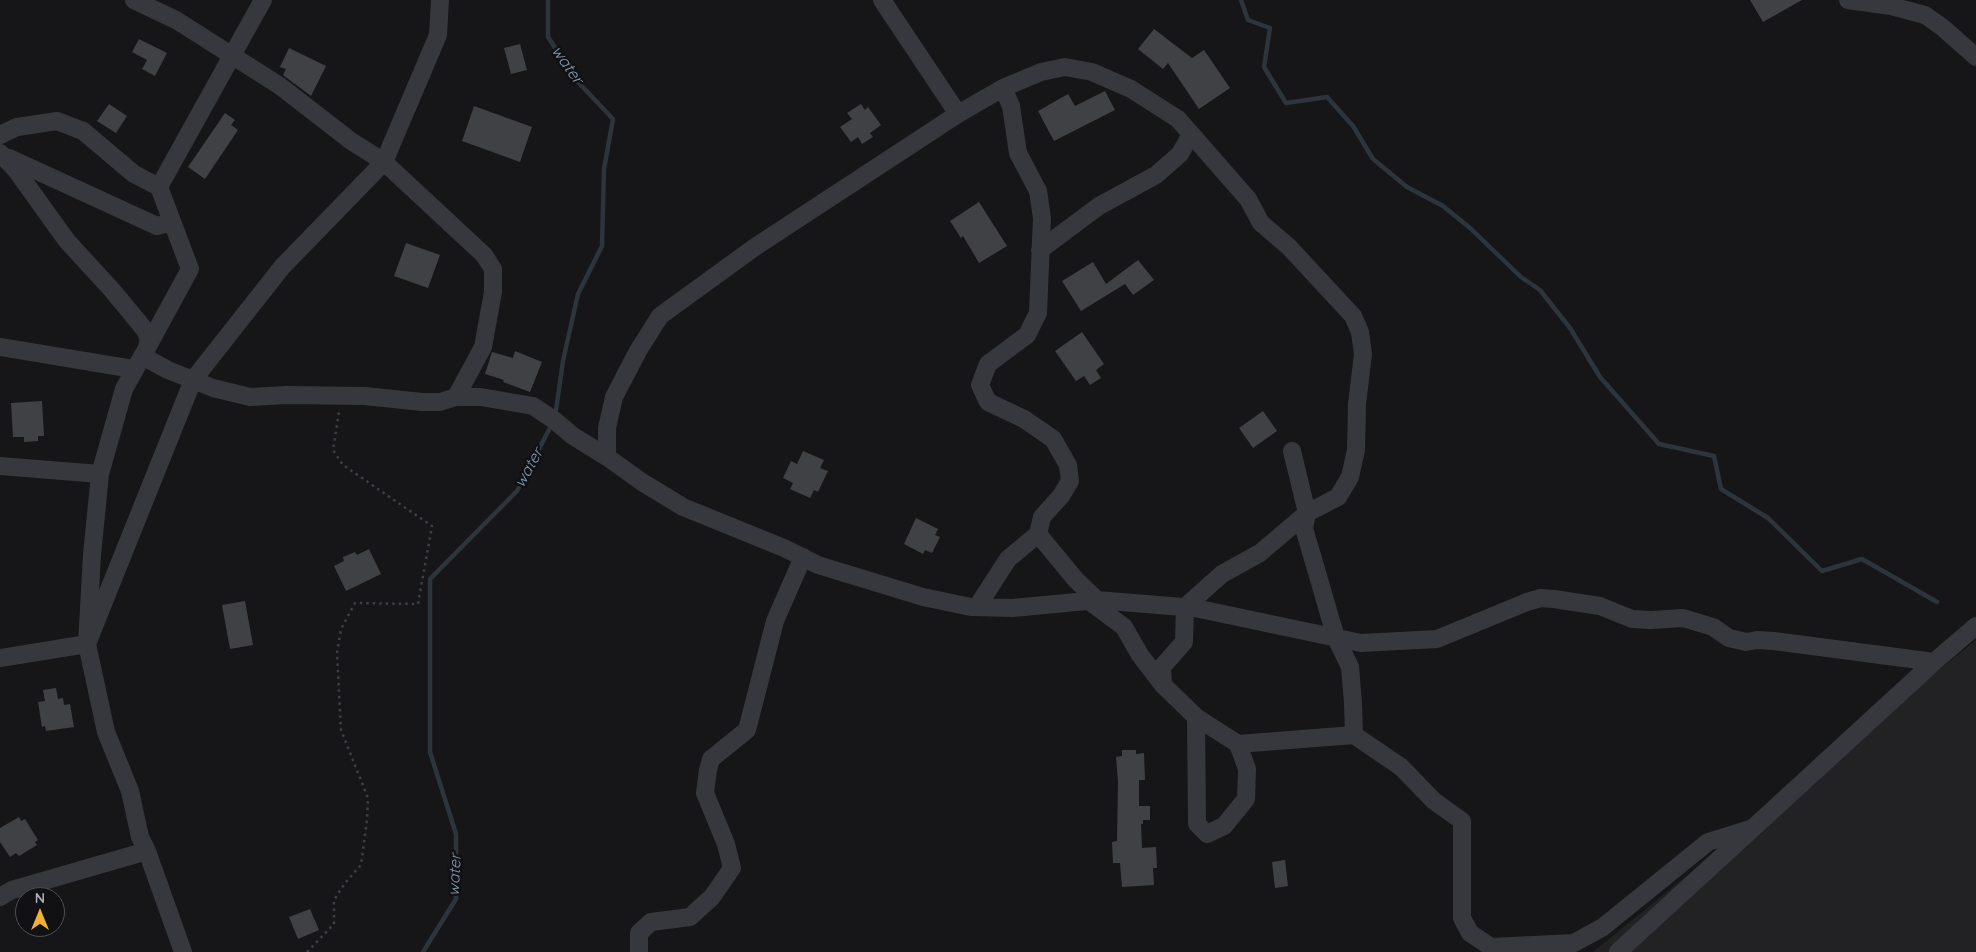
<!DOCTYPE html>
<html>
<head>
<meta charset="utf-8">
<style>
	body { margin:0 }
	#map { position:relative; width:1976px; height:952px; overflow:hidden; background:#161618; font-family:Quicksand,sans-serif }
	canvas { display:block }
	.north { position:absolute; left:15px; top:887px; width:50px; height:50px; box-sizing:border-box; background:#111113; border:1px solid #4d4f55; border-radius:50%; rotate:0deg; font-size:14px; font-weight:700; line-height:20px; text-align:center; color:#a8adb8 }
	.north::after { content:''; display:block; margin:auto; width:18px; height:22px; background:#f2b134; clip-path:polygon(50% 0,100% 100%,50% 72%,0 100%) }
</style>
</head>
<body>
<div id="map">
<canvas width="1976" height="952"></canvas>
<div class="north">N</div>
</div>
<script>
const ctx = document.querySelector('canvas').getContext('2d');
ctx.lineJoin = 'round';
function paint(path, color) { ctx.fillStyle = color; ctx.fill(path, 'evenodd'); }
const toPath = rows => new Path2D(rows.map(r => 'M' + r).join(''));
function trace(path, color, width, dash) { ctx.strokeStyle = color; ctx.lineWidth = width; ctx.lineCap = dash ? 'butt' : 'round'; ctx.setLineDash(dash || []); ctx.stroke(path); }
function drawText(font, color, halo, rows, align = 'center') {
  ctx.font = font + ' Quicksand,sans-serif'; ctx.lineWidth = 5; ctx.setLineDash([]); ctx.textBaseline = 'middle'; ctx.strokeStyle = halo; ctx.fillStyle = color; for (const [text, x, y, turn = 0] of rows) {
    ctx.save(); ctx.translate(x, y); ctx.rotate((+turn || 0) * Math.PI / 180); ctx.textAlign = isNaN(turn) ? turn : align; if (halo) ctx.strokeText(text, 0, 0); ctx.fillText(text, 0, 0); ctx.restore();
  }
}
const built = toPath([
	[1976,640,1976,952,1593,952]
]);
const stream = toPath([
	[548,0,548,37,578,82,613,119,604,169,602,246,578,294,563,361,555,417],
	[1241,0,1248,20,1270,28,1264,67,1286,103,1327,97,1353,126,1373,159,1407,187,1443,206,1470,228,1521,277,1540,290,1570,328,1600,377,1659,444,1714,456,1721,489,1768,518,1822,571,1862,559,1937,602],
	[423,952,456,899,456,834,430,752,430,579,517,491,552,424]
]);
const building = toPath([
	[1750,0,1802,0,1763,22],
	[1154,29,1192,58,1204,50,1230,88,1199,109,1168,63,1163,69,1138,49],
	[139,39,167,53,155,76,142,69,147,60,132,52],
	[520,44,527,70,511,74,504,48],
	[289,48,326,66,311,96,283,75,286,69,280,67],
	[1105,91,1115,110,1054,141,1038,111,1068,94,1075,106],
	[109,104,127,116,116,133,97,121],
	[861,104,865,110,868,107,881,125,870,133,873,137,862,144,858,137,851,142,840,127,852,119,847,113],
	[474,106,532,127,520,162,462,141],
	[225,113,235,120,231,125,238,130,205,179,188,167],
	[979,202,1007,246,979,263,963,236,961,238,950,221],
	[406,243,440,255,428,288,394,276],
	[1138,260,1154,280,1133,295,1125,284,1081,311,1062,281,1093,262,1106,284],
	[1082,332,1104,364,1096,370,1101,378,1090,385,1084,376,1076,381,1055,351],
	[515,351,542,362,530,392,503,382,504,380,485,374,492,352,513,358],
	[42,401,44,436,38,436,38,441,24,442,24,437,13,437,11,403],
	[1263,411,1277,431,1253,448,1239,428],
	[803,451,824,460,820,468,828,471,818,492,814,490,810,498,790,489,793,483,783,478,791,461,797,464],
	[916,518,938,529,935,535,940,537,932,553,925,550,923,554,904,544],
	[369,549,381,574,346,591,334,566,344,561,343,557,355,552,357,555],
	[245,601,253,645,230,649,222,605],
	[56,688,58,699,63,698,64,705,70,704,74,727,46,731,45,726,42,727,38,702,45,701,43,690],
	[1122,750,1136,750,1136,754,1144,753,1145,780,1139,780,1139,806,1150,806,1150,820,1143,820,1143,824,1141,824,1142,848,1156,847,1157,868,1153,868,1154,885,1122,887,1120,863,1113,863,1112,842,1117,841,1118,781,1116,757,1122,756],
	[19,817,21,821,25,819,38,840,35,842,37,845,19,856,16,853,10,857,0,842,0,828],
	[1285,860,1288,886,1275,888,1272,862],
	[310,909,319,930,298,939,289,917]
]);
const path = toPath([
	[307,952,334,924,334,900,345,883,361,865,367,820,368,798,341,730,337,653,341,629,355,603,418,604,432,526,343,465,333,450,339,412]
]);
const minor = toPath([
	[134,0,176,20,280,86,351,141,384,162,438,35,440,0],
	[1848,0,1891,6,1925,15,1942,27,1976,57],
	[1003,88,1011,106,1018,153,1038,191,1042,218,1038,313,1027,335,988,364,980,385,988,402,1024,419,1053,439,1068,465,1070,481,1061,496,1042,517,1038,534,1076,580,1097,600,1195,608,1361,643,1437,639,1527,602,1541,598,1554,599,1600,606,1632,619,1651,620,1683,618,1713,627,1729,638,1746,642,1757,640,1774,641,1934,662],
	[958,114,1003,88,1041,72,1065,67,1092,72,1131,89,1178,119,1248,199,1261,223,1289,247,1353,316,1360,332,1363,354,1357,404,1356,450,1350,477,1338,497,1307,513,1260,553,1222,574,1185,607,1184,642,1162,667,1163,685,1196,717,1238,744,1354,735],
	[0,135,17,127,57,121,83,131,134,174,159,187,190,269,147,348],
	[0,153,16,170,67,241,112,290,145,330,149,339,147,348,124,389,100,474,92,555,87,644,106,732,130,791,140,837,147,851,183,952],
	[9,158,157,226,172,222],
	[159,187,263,0],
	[1040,250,1099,206,1156,175,1180,154,1191,134],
	[0,347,133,369],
	[142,356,168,370,213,388,250,397,287,395,365,396,422,402,440,402,456,397,481,397,533,406,554,420,573,436,607,457,642,482,683,507,784,548,818,565,923,597,971,607,1013,608,1097,600],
	[1292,451,1307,513,1304,528,1336,638,1350,667,1353,703,1354,735,1401,767,1434,801,1462,821,1462,918,1470,933,1491,947,1574,943,1603,927,1708,842,1753,828],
	[607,457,607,428,614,397,638,351,660,316,755,247,958,114,882,0],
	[0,466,100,474],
	[1089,601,1124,627,1140,655,1163,685],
	[977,607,1008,559,1038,534],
	[0,658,87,644,193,380,282,267,384,162,484,255,493,269,493,292,483,347,456,397],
	[1196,717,1197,824,1207,834,1224,826,1246,799,1247,769,1238,744],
	[0,897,12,890,147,851],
	[639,952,639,933,651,922,690,917,712,897,732,868,726,844,705,793,708,770,711,759,747,730,775,621,803,557],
	[1618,952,1934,662,1976,626]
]);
const waterNames = [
	["water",567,65,55],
	["water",529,468,-61],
	["water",455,875,-87]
];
paint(built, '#222225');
trace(stream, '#2c353c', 4.5);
paint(building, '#404145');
trace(path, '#3d3f44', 2.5, [2.5, 4]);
trace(minor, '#37383d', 18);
drawText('italic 16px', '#7f9bb3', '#111113', waterNames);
</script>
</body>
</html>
